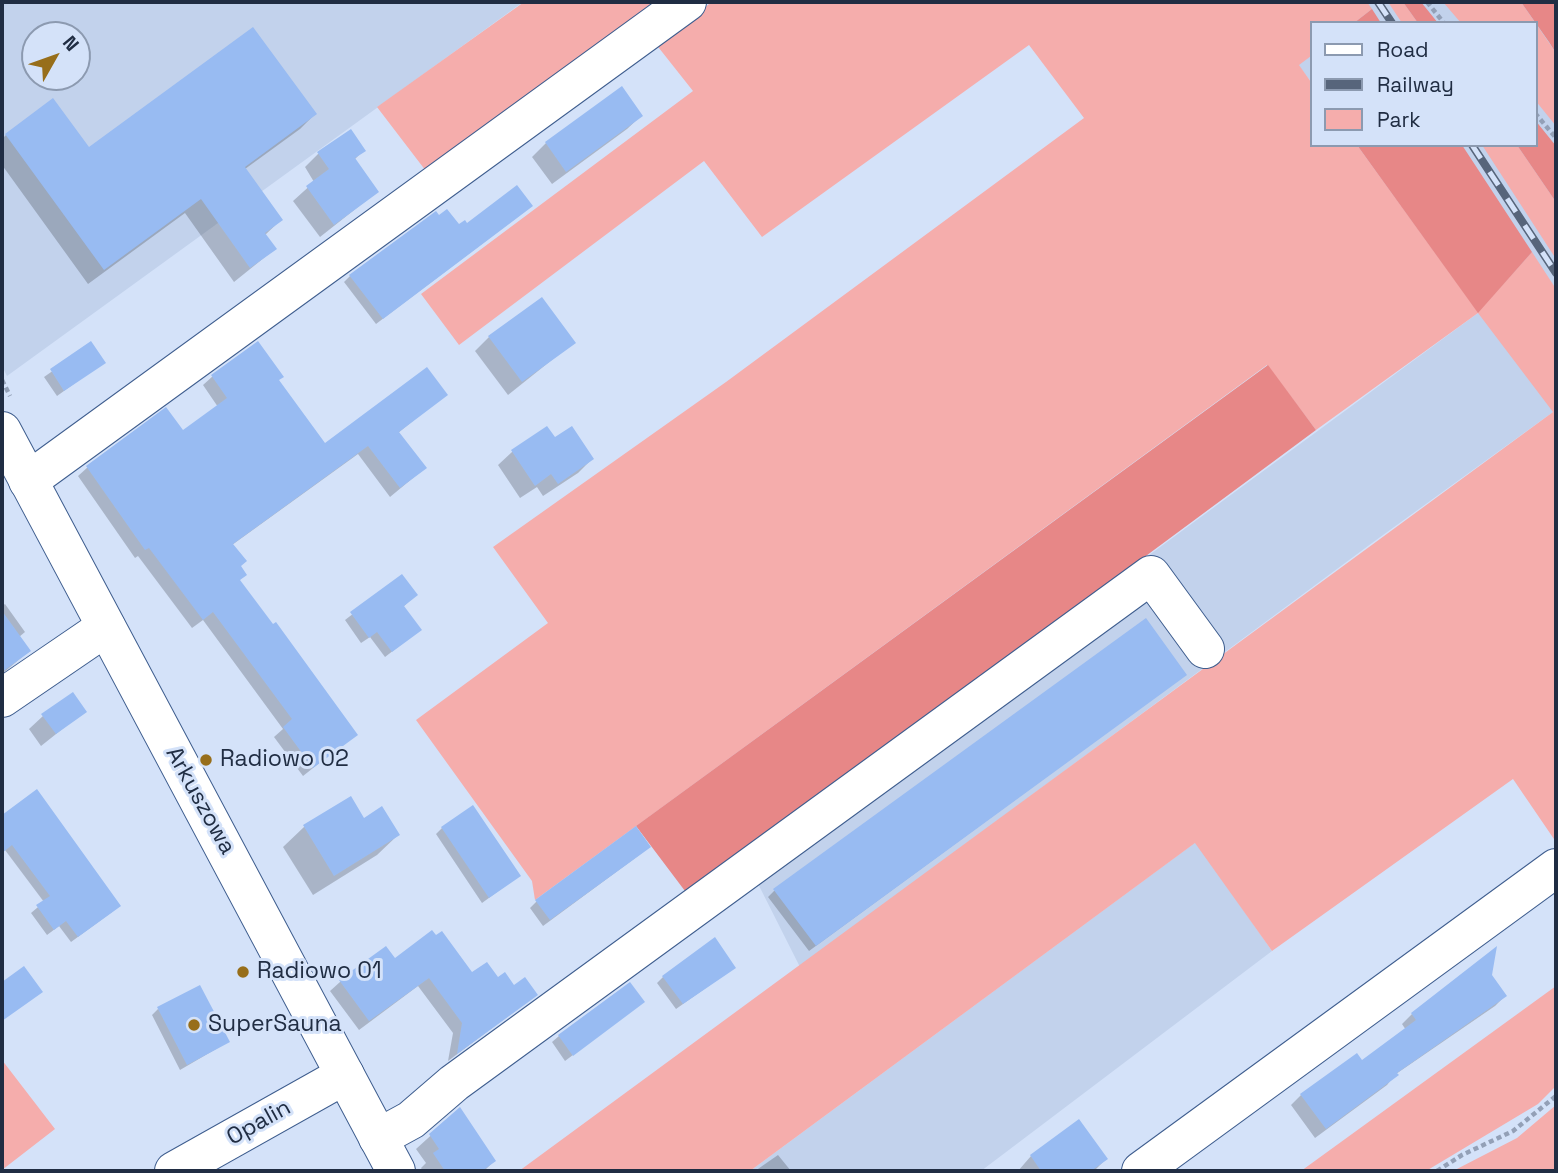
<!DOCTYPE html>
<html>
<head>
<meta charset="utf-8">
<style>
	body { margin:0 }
	#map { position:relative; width:1558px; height:1173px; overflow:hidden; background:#d4e2f9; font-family:"Space Grotesk",sans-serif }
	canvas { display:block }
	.frame { position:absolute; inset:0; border:4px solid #202d43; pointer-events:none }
	.legend { position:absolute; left:1310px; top:21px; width:228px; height:126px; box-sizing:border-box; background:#d4e2f9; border:2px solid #8c9ab0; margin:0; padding:9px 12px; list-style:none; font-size:21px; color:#202d43 }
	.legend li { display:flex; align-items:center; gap:14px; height:35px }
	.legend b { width:35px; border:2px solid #8c9ab0 }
	.north { position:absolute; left:21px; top:21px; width:70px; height:70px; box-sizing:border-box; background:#d4e2f9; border:2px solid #8c9ab0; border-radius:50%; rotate:50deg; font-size:19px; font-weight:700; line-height:28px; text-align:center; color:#202d43 }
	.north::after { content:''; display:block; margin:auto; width:24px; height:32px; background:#976e1a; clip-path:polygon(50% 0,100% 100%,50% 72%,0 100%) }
</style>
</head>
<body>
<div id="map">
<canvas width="1558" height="1173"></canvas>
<div class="frame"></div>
<ul class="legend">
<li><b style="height:9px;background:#fff"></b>Road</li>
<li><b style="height:9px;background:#57657b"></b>Railway</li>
<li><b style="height:19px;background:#f5adac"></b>Park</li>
</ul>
<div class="north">N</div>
</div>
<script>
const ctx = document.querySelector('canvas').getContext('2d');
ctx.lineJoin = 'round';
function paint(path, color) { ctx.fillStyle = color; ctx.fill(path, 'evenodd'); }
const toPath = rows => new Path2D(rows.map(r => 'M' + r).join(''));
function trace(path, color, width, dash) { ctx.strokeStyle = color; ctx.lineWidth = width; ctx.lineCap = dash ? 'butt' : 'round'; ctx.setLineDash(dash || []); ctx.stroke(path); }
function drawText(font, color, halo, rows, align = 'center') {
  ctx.font = font + ' "Space Grotesk",sans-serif'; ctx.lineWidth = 6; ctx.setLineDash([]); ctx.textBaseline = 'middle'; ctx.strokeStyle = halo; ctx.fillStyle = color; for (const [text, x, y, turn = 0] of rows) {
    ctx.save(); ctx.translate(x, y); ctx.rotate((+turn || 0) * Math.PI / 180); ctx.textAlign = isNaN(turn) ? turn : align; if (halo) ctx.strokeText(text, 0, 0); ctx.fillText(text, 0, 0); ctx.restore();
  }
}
const built = toPath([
	[2,2,523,2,7,376,2,366],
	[35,35,77,35,77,77,35,77],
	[1251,2,1556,2,1556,416,1553,412,1372,543,800,967,743,854,1478,313,1357,145,1535,145,1535,23,1311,23,1311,82],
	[1196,842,1272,951,981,1171,750,1171]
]);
const green = toPath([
	[524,2,670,2,429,175,377,107],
	[712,2,1367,2,1372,9,1354,23,1311,23,1311,56,1299,65,1311,82,1311,145,1357,145,1478,312,1532,252,1556,289,1556,842,1513,779,1272,951,1195,843,750,1171,519,1171,1553,412,1478,313,1316,430,1267,365,535,900,532,881,416,720,548,623,493,547,726,382,1084,118,1029,45,762,237,704,161,459,345,421,294,693,91,655,43],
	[1388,2,1403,2,1418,23,1402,23],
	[1443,2,1521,2,1556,53,1556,126,1535,100,1535,23,1461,23],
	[1482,145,1517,145,1556,202,1556,259],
	[1556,986,1556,1086,1538,1104,1426,1171,1301,1171],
	[2,1060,55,1129,2,1170],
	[1556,1105,1556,1171,1453,1171,1517,1138]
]);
const forest = toPath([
	[1403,2,1421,2,1438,23,1418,23],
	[1521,2,1556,2,1556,53,1549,42],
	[1372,9,1381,23,1354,23],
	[1535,120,1556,146,1556,202,1517,145,1535,145],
	[1357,145,1462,145,1532,252,1478,313],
	[1268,365,1316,430,688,895,636,826]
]);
const shadow = toPath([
	[622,89,641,116,627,129,552,184,532,157,546,143],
	[315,114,300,129,245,169,281,220,265,235,275,249,234,282,185,213,88,284,2,165,2,139,6,135,89,150],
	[364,150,354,160,377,192,320,237,293,201,314,182,305,167,318,154],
	[524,212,376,324,344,282,350,276,459,226],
	[489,337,573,343,508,395,475,351],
	[91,344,103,363,57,396,44,377],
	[213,376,277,381,325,445,445,395,398,433,425,468,390,497,358,454,232,545,239,567,238,581,356,734,303,776,274,737,283,729,203,620,192,628,138,556,135,558,78,476,88,467,183,433,218,407,203,385],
	[547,428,554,440,592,459,578,473,543,496,537,487,520,498,498,465,512,452],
	[402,576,416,595,403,607,420,630,385,657,370,637,361,643,345,620],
	[5,604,25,632,19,637,29,651,2,674,2,606],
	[1185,675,809,951,768,897,774,891],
	[85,711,41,746,29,729,43,716],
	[37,791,112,912,71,942,59,926,47,935,31,913,44,902,5,850,2,853,2,817],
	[350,799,363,820,398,835,377,855,313,895,283,847,304,827],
	[442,828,519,876,482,903,436,834],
	[642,853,543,926,530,908,537,901],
	[395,961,498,979,536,995,448,1061,453,1033,418,986,359,1030,330,991,340,982],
	[734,968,676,1009,657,983,663,977],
	[1490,976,1505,996,1495,1006,1396,1074,1387,1085,1315,1138,1291,1105,1301,1095,1357,1055,1362,1062,1406,1030,1402,1024,1412,1014],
	[643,1002,565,1061,552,1042,559,1036],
	[158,1009,228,1042,180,1070,152,1015],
	[460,1109,494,1161,484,1171,423,1171,421,1168,426,1163,416,1149],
	[1079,1121,1106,1159,1094,1171,1018,1171,1031,1156],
	[778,1155,791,1171,755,1171]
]);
const building = toPath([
	[253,27,317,114,245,167,283,220,265,233,277,249,250,268,201,199,104,270,5,134,53,98,89,147],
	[622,86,643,116,566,172,545,142],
	[351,129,366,151,355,158,379,192,334,225,306,186,329,169,317,152],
	[517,185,533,206,383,319,349,275,436,211,439,215,447,209,459,224,465,220,467,223],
	[542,297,576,343,522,382,488,336],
	[91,341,106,363,64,391,50,369],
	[258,341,284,377,279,380,325,443,427,367,448,395,399,432,427,468,400,488,368,446,233,544,247,561,241,566,247,575,240,580,273,624,276,622,358,735,313,768,283,727,292,719,213,612,203,620,149,548,145,550,86,466,166,407,183,430,227,398,211,375],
	[547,426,555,437,572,426,594,459,558,484,551,474,535,486,511,450],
	[402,574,418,595,404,606,422,630,392,652,377,632,369,638,350,612],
	[2,611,31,651,2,672],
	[1146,618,1187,675,816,946,773,889],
	[73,692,87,712,56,734,41,714],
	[37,789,121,906,78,937,66,921,54,930,36,905,50,896,12,845,2,853,2,815],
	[351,796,364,818,382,806,400,835,334,876,303,825],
	[473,805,521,876,489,898,441,827],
	[636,826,651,847,550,920,535,900],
	[432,930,436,935,442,931,472,972,487,962,498,977,505,972,514,985,525,977,538,995,457,1054,462,1023,429,978,369,1021,339,980,386,946,395,958],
	[715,937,736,968,683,1004,662,976],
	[1497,946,1492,975,1507,996,1397,1073,1399,1075,1326,1129,1300,1094,1357,1053,1362,1060,1416,1020,1411,1013],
	[24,966,43,992,2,1021,2,982],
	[630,982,645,1002,573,1056,558,1035],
	[200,985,230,1042,187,1065,157,1007],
	[460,1107,496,1161,482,1171,445,1171,433,1153,439,1149,429,1134],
	[1079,1119,1108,1159,1091,1171,1041,1171,1030,1155]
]);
const path = toPath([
	[1427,2,1444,23],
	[1535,113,1556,138],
	[2,380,10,396],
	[1437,1171,1462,1155,1513,1131,1556,1096]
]);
const minor = toPath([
	[28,481,687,2],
	[2,698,106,627],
	[378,1138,411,1120,454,1083,1151,575,1205,649],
	[174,1171,345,1075],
	[1141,1171,1556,868]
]);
const major = toPath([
	[2,431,396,1171]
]);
const rail = toPath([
	[1378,2,1392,23],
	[1472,145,1556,273]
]);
const markers = [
	[206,760,7,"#976e1a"],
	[243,972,7,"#976e1a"],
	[194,1025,7,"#976e1a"]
];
const poiNames = [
	["Radiowo 02",220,760],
	["Radiowo 01",257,972],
	["SuperSauna",208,1025]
];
const streetNames = [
	["Arkuszowa",200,801,61],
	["Opalin",259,1123,-29]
];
paint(built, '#c2d2ec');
paint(green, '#f5adac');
paint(forest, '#e78787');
paint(shadow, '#0003');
paint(building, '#98bbf2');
trace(minor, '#3e5d8e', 40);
trace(major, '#3e5d8e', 40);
trace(path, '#93a0b7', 4.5, [5, 3.5]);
trace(minor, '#fff', 38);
trace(major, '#fff', 38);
trace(rail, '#57657b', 8);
trace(rail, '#d4e2f9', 5, [16]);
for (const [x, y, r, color] of markers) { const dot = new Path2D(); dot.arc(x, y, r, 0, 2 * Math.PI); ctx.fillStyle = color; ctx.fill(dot); trace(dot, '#d4e2f9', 2.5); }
drawText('23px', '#202d43', '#d4e2f9', poiNames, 'left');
drawText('23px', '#202d43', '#d4e2f9', streetNames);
</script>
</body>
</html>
